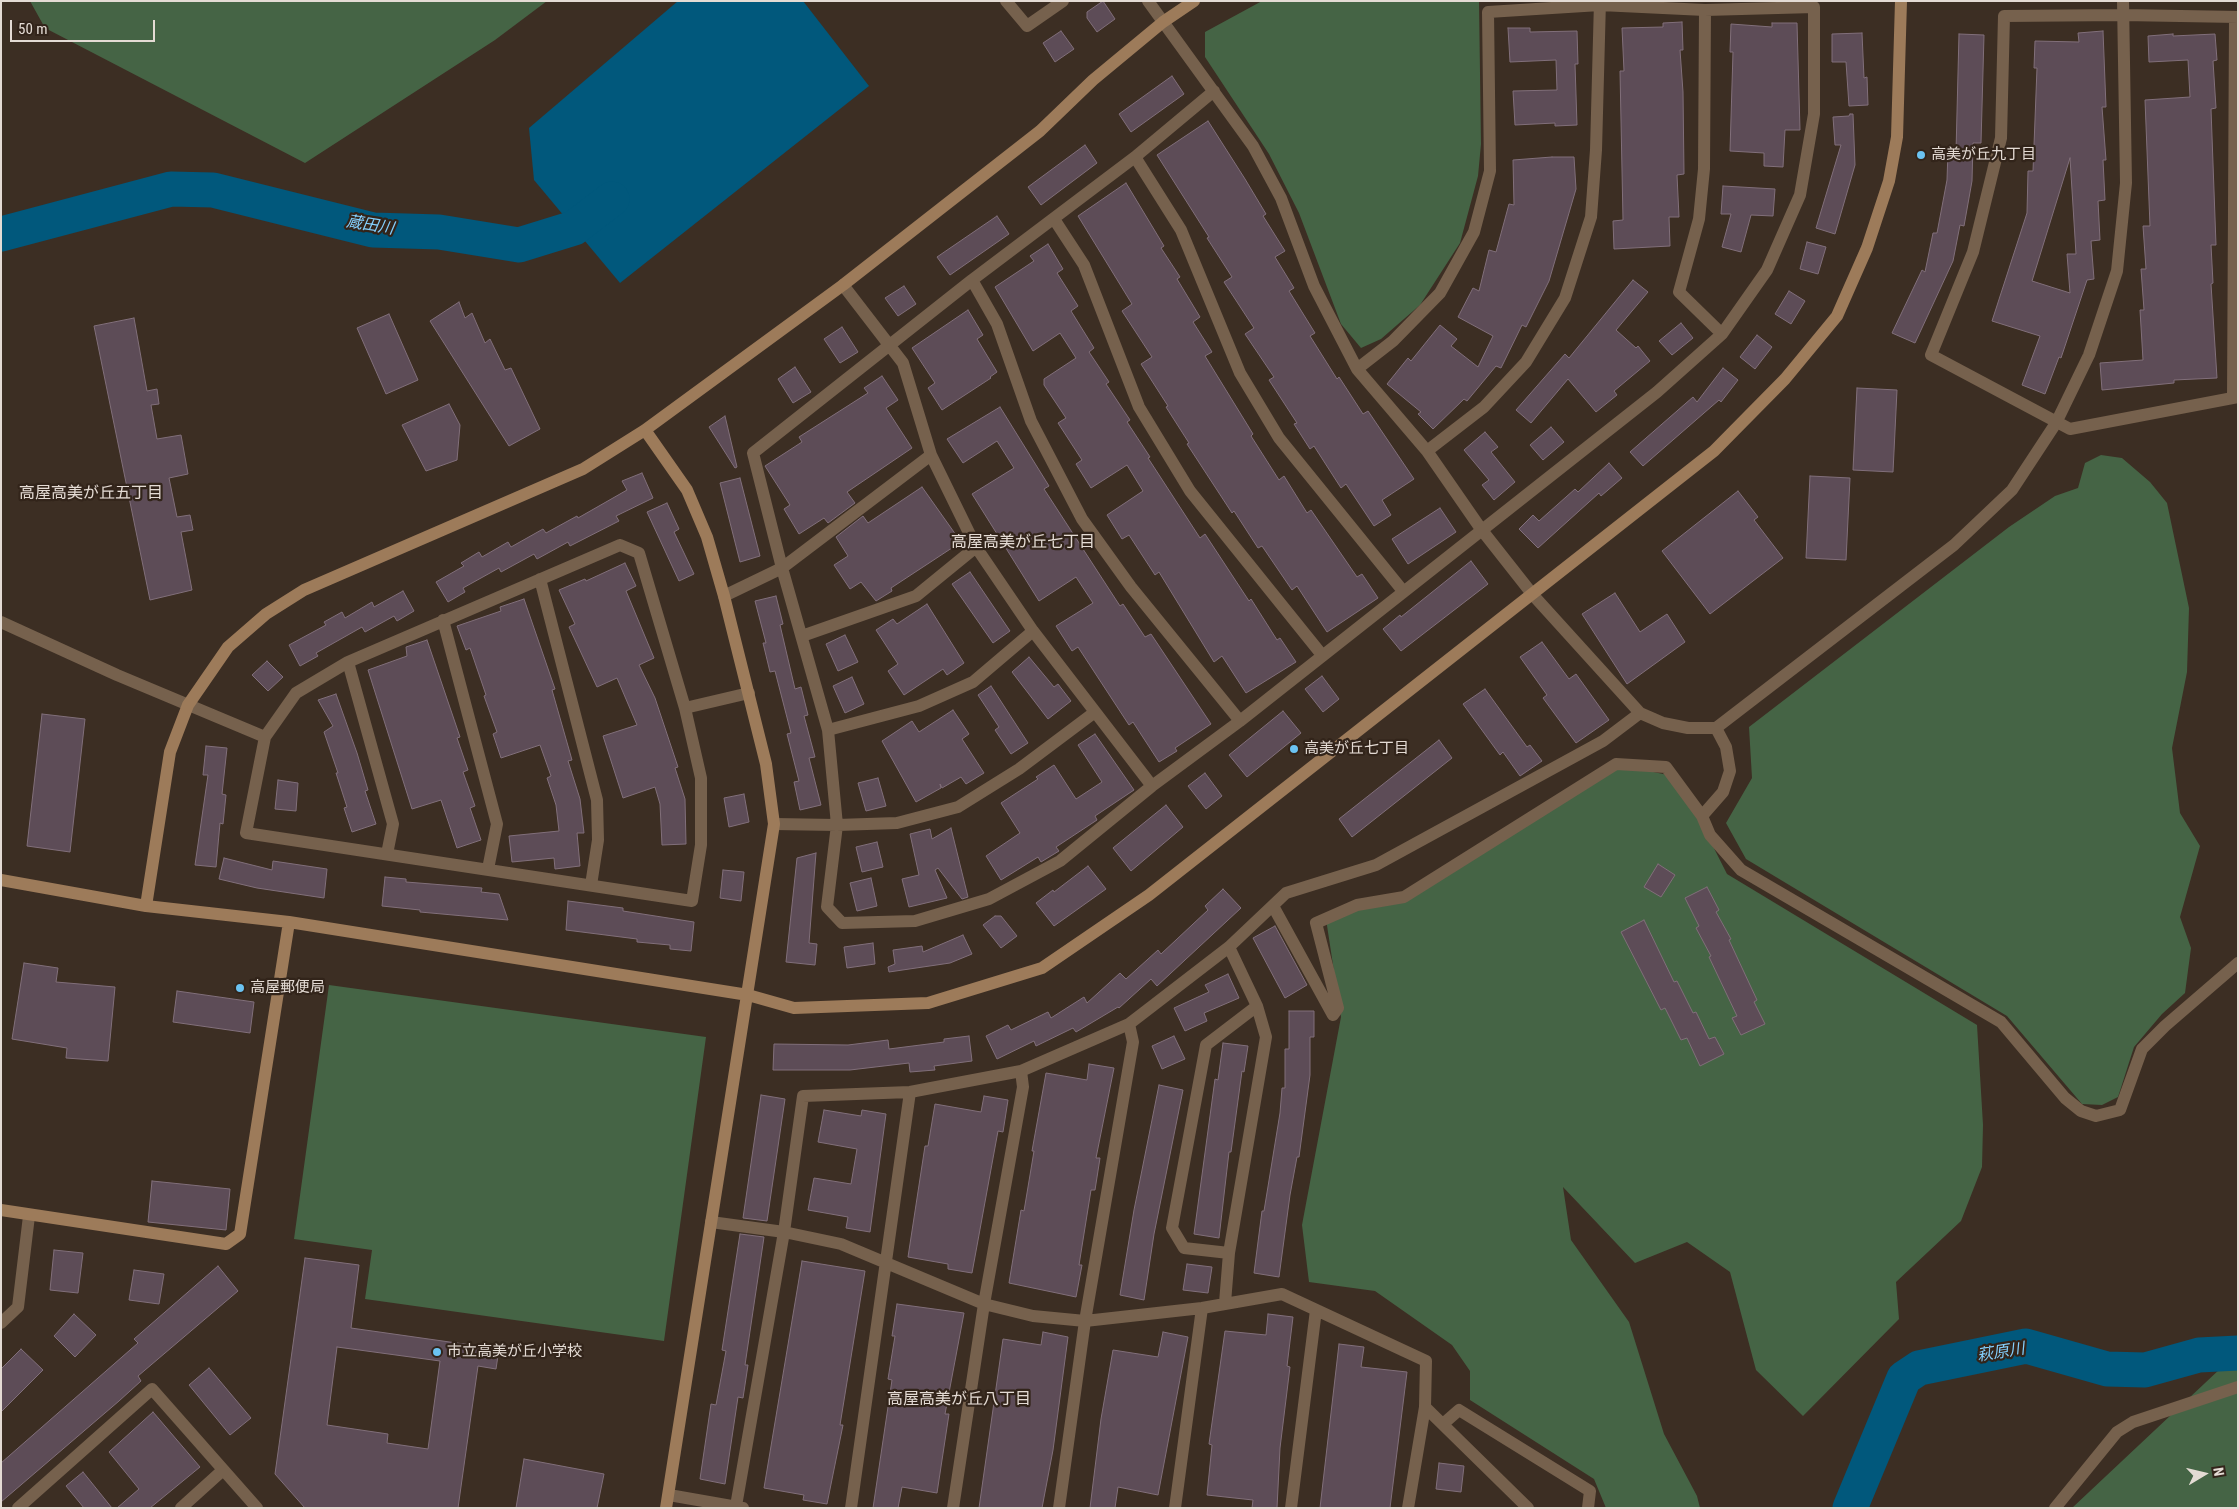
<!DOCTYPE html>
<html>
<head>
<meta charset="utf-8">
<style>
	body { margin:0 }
	#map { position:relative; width:2239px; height:1509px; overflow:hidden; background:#3c2e23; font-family:"Roboto Condensed",sans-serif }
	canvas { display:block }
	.frame { position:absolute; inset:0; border:2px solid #e4dbd4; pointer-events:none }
	.north { position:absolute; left:2179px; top:1449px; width:50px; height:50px; -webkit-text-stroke:4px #32241a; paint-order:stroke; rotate:81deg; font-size:14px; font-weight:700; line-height:20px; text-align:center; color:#e4dbd4 }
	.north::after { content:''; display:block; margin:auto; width:18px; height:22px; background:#e4dbd4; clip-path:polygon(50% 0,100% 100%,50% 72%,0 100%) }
	.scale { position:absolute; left:10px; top:20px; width:145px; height:22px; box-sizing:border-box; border:2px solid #e4dbd4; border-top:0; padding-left:6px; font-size:15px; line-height:18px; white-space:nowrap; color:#e4dbd4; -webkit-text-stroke:4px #32241a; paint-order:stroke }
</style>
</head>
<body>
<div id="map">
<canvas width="2239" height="1509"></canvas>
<div class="frame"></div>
<div class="north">N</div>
<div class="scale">50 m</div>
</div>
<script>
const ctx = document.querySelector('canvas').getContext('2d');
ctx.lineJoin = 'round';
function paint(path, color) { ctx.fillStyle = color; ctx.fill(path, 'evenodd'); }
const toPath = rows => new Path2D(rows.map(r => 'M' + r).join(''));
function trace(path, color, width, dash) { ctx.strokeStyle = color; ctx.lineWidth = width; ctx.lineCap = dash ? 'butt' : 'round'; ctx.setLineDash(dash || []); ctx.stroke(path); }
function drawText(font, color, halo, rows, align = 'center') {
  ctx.font = font + ' "Roboto Condensed","Noto Sans JP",sans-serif'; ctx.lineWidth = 4.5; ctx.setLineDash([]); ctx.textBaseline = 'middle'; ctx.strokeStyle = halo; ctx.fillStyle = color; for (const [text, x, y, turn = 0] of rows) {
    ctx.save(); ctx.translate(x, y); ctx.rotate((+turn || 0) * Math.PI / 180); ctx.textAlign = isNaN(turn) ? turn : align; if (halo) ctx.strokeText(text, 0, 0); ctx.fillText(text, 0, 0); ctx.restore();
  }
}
const green = toPath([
	[30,1,547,1,495,40,305,163,45,28],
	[1262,1,1479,1,1481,144,1478,176,1460,243,1420,305,1381,339,1361,348,1341,324,1299,213,1269,154,1205,57,1205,32],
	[2101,455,2122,458,2150,482,2167,503,2189,608,2187,672,2172,748,2180,813,2200,846,2180,917,2191,948,2185,993,2162,1014,2134,1047,2118,1097,2102,1105,2082,1104,2007,1016,1746,859,1726,823,1752,778,1749,727,2009,527,2055,496,2078,488,2085,463],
	[1614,764,1678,777,1727,874,1977,1025,1983,1125,1982,1167,1961,1221,1896,1282,1899,1319,1803,1416,1756,1370,1730,1272,1687,1242,1635,1263,1563,1187,1571,1240,1629,1322,1664,1434,1697,1496,1700,1508,1606,1508,1594,1479,1470,1400,1470,1371,1452,1345,1375,1291,1309,1282,1302,1225,1341,1017,1326,919,1403,893],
	[329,985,706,1037,664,1341,365,1299,372,1250,294,1239],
	[2238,1352,2238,1508,2072,1508]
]);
const water = toPath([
	[678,1,803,1,869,86,620,283,534,180,529,128]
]);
const river = toPath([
	[1,234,171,189,213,190,373,230,439,232,519,245,574,228,612,199],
	[1850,1508,1904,1378,1919,1368,2026,1346,2107,1369,2145,1370,2199,1355,2238,1353]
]);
const building = toPath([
	[1103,1,1115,19,1097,32,1087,18,1087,12,1103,1],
	[1682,22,1683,50,1680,50,1683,92,1684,174,1677,175,1679,217,1669,217,1670,246,1614,249,1613,221,1623,220,1620,71,1624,71,1622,28,1663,27,1663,23,1682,22],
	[1772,23,1797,23,1800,130,1785,130,1783,167,1764,166,1764,153,1730,151,1733,52,1730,52,1731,24,1772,27,1772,23],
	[1508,28,1530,28,1530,32,1577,31,1578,64,1575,64,1577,125,1555,126,1555,123,1515,125,1513,91,1557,90,1556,60,1510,62,1508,28],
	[1061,31,1074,49,1055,62,1043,43,1061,31],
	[2103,31,2106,107,2102,107,2106,160,2103,160,2105,200,2098,201,2100,240,2091,241,2094,279,2087,280,2061,358,2059,357,2045,394,2022,385,2040,336,1992,321,2027,213,2028,171,2033,171,2037,68,2034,68,2035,41,2079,42,2078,33,2103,31],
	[2070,158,2076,254,2067,254,2070,293,2032,281,2070,158],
	[1862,33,1864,78,1867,77,1868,105,1849,106,1846,62,1832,62,1832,34,1862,33],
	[1959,34,1984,35,1981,143,1973,143,1972,181,1964,226,1960,225,1953,261,1915,343,1892,333,1922,270,1925,272,1933,233,1937,233,1947,180,1948,151,1956,152,1959,34],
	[2173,34,2173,36,2215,34,2217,60,2213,61,2216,108,2211,109,2216,245,2211,245,2213,283,2211,284,2217,378,2174,380,2174,383,2102,390,2100,363,2143,360,2140,310,2144,310,2141,269,2146,269,2143,226,2150,226,2145,100,2190,97,2188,60,2149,62,2148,36,2173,34],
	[1172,76,1184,94,1131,132,1119,114,1172,76],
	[1850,114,1853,114,1855,165,1835,234,1816,228,1841,145,1835,145,1833,117,1849,116,1850,114],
	[1208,121,1245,179,1266,214,1263,216,1285,251,1275,257,1294,288,1289,291,1315,333,1310,336,1337,379,1339,377,1363,414,1368,411,1414,479,1382,500,1391,515,1374,526,1346,484,1341,488,1314,446,1310,449,1294,424,1297,423,1269,380,1274,377,1245,334,1254,328,1224,282,1232,277,1207,238,1209,237,1157,155,1208,121],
	[1085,145,1097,163,1041,205,1028,187,1085,145],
	[1552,157,1574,157,1576,189,1549,281,1526,327,1522,325,1501,368,1496,366,1467,401,1464,399,1433,429,1418,414,1421,412,1387,384,1408,358,1411,361,1440,325,1457,339,1451,346,1478,367,1493,336,1458,317,1473,288,1479,291,1489,250,1496,252,1509,204,1514,205,1513,160,1552,157],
	[1126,183,1164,246,1161,248,1180,277,1177,279,1200,317,1193,322,1212,352,1205,356,1253,434,1251,436,1279,480,1284,476,1307,513,1311,510,1357,577,1362,574,1378,598,1327,632,1297,586,1292,590,1262,546,1258,548,1234,511,1232,513,1187,444,1189,443,1166,407,1168,406,1141,364,1152,357,1122,311,1132,304,1078,216,1126,183],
	[1723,186,1775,189,1773,216,1751,215,1741,252,1722,247,1731,214,1721,214,1723,186],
	[997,216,1009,234,950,275,937,257,997,216],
	[1807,242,1826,247,1818,274,1800,269,1807,242],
	[1048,244,1063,269,1057,273,1078,306,1071,311,1094,348,1089,352,1109,382,1106,384,1130,420,1127,422,1150,457,1148,458,1200,538,1205,534,1249,601,1251,599,1277,640,1280,638,1296,662,1246,693,1222,656,1214,662,1159,572,1155,575,1129,535,1122,539,1107,515,1143,491,1127,465,1091,488,1076,464,1082,460,1058,423,1066,418,1044,385,1044,379,1076,358,1060,333,1033,351,995,287,1034,261,1030,256,1048,244],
	[1633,280,1648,292,1616,330,1636,348,1638,346,1650,361,1614,391,1617,395,1596,412,1568,379,1531,423,1516,410,1565,354,1569,358,1633,280],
	[904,286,916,304,898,316,885,298,904,286],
	[1789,291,1805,301,1791,324,1775,314,1789,291],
	[459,302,465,318,472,313,485,343,490,339,505,370,511,368,540,429,509,446,430,321,459,302],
	[968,310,983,335,977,339,997,372,990,377,991,378,942,410,928,388,935,383,912,348,968,310],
	[389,314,418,380,386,394,357,328,389,314],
	[134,318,147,391,157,389,159,404,151,405,157,439,181,435,188,474,169,478,177,517,190,515,193,530,181,532,192,590,150,600,94,326,134,318],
	[1681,323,1693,338,1672,355,1659,341,1681,323],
	[842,327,858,352,840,363,824,339,842,327],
	[1757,335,1772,347,1755,369,1740,357,1757,335],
	[795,367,811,392,793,403,778,379,795,367],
	[1723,368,1738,380,1721,402,1719,400,1643,466,1630,452,1693,397,1697,402,1723,368],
	[882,376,898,400,886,408,912,448,847,492,855,503,828,523,824,518,799,534,784,509,790,505,765,466,802,442,799,437,868,393,864,388,882,376],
	[1857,388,1897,390,1893,472,1853,470,1857,388],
	[449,404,460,425,457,460,426,471,402,425,449,404],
	[1000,407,1049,486,1044,489,1120,606,1123,604,1145,637,1151,634,1211,724,1175,748,1177,751,1159,762,1133,722,1129,725,1078,647,1072,651,1056,626,1093,603,1076,577,1039,601,972,494,1014,468,997,441,963,463,947,439,1000,407],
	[725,416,737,467,735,468,709,427,725,416],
	[1551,427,1564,442,1543,460,1530,445,1551,427],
	[1485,432,1498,447,1491,452,1515,482,1494,500,1482,485,1489,480,1464,450,1485,432],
	[1609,463,1622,478,1601,496,1599,493,1538,548,1519,529,1533,515,1539,521,1575,489,1578,492,1609,463],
	[642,473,653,498,616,516,619,521,570,546,568,542,537,559,534,554,501,572,499,568,463,588,465,592,448,602,436,582,464,566,461,563,479,552,482,557,508,542,511,547,543,529,546,533,577,516,578,518,627,490,622,481,642,473],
	[1810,476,1850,478,1846,560,1806,558,1810,476],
	[740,478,760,556,740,562,720,483,740,478],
	[922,487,961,542,891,588,892,591,876,601,861,582,850,589,834,565,848,556,836,537,863,516,868,523,922,487],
	[1738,491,1758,517,1754,520,1783,558,1710,614,1662,551,1738,491],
	[667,503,679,529,674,532,694,574,679,581,647,512,667,503],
	[1440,508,1456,532,1408,564,1392,539,1440,508],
	[1471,561,1488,584,1401,651,1383,629,1400,615,1401,617,1471,561],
	[625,563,636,586,626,591,654,658,639,665,655,698,678,767,675,768,685,799,686,844,662,845,660,804,655,787,623,798,603,736,637,725,617,678,597,687,569,627,575,624,559,590,585,579,586,581,625,563],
	[970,572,1010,631,993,643,952,584,970,572],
	[403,591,414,611,397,621,394,616,365,632,362,627,316,653,318,656,300,666,289,645,326,625,324,622,342,612,345,618,372,602,374,607,403,591],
	[1615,593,1640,632,1667,614,1685,642,1627,684,1582,614,1615,593],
	[776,596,783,624,780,625,795,689,801,687,808,715,804,716,815,757,809,758,821,805,800,810,794,782,799,781,787,734,791,733,775,671,770,672,763,643,766,643,755,601,776,596],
	[524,599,555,689,552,690,572,760,568,761,580,799,584,833,577,833,580,866,555,869,554,858,512,862,509,836,559,831,556,805,547,778,551,776,540,745,501,758,493,734,497,732,484,696,486,695,470,648,466,650,457,626,501,611,500,607,524,599],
	[927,604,964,663,947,675,943,669,904,695,888,671,898,664,876,630,893,619,897,624,927,604],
	[845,635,858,662,838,671,826,644,845,635],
	[427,640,460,737,457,738,468,770,463,772,475,806,470,808,481,840,457,848,441,800,412,809,368,670,407,656,406,647,427,640],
	[1542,642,1569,679,1576,674,1609,720,1576,743,1543,698,1547,695,1520,657,1542,642],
	[1029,657,1054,687,1058,684,1071,701,1048,719,1012,672,1029,657],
	[267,661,283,677,268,691,252,675,267,661],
	[1322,676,1339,699,1323,712,1305,689,1322,676],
	[852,677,864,704,845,713,833,686,852,677],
	[991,686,1028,743,1011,754,995,730,999,727,978,695,991,686],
	[1485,689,1527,747,1530,745,1542,761,1520,776,1503,752,1500,755,1463,704,1485,689],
	[336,694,357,753,368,790,365,791,376,824,352,832,344,808,347,807,336,773,338,773,324,732,333,726,318,700,336,694],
	[953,710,969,734,962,739,984,773,966,784,961,777,942,788,940,784,941,788,916,802,882,741,912,721,919,732,953,710],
	[1283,711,1301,733,1247,777,1229,755,1283,711],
	[42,714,85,719,70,852,27,846,42,714],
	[1095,734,1134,790,1095,816,1097,820,1056,847,1059,851,1041,862,1038,857,1001,880,986,856,1020,833,1001,803,1038,779,1036,777,1054,765,1076,799,1102,782,1078,745,1095,734],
	[1439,740,1452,758,1352,837,1339,819,1439,740],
	[206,746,227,748,222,794,226,795,223,824,220,823,216,867,195,865,208,775,203,775,206,746],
	[1205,773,1222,796,1206,809,1188,786,1205,773],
	[878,778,886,806,866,811,858,783,878,778],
	[278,780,298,783,296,811,275,809,278,780],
	[744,794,749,822,729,827,724,798,744,794],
	[1166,805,1183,827,1131,871,1113,848,1166,805],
	[951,828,968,897,962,899,938,868,935,870,947,898,909,907,902,879,919,875,910,834,930,829,932,839,951,828],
	[877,842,883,867,862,872,856,847,877,842],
	[816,853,809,943,817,944,815,965,786,962,797,858,816,853],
	[224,858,272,870,273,861,327,869,324,898,257,888,219,879,224,858],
	[1658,864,1675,875,1661,897,1644,887,1658,864],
	[1088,866,1106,889,1054,926,1036,903,1053,890,1054,892,1088,866],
	[723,870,744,872,741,901,720,898,723,870],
	[385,877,406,879,406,882,482,888,481,892,499,894,508,920,420,912,420,910,382,906,385,877],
	[871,878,877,906,857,911,850,883,871,878],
	[1707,887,1719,910,1716,912,1731,939,1729,940,1757,1000,1754,1002,1765,1024,1741,1035,1732,1018,1737,1016,1709,957,1711,956,1696,928,1699,926,1685,898,1707,887],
	[1223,889,1241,908,1157,986,1151,979,1119,1008,1118,1007,1076,1032,1073,1028,1036,1046,1034,1041,997,1059,986,1036,1008,1025,1011,1030,1048,1012,1051,1018,1084,997,1087,1003,1120,973,1126,979,1158,950,1161,954,1208,910,1205,906,1223,889],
	[568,901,623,908,623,911,694,922,691,951,670,949,670,945,637,942,637,939,566,930,568,901],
	[995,916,1001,916,1017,936,1001,948,983,925,995,916],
	[1644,920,1674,982,1677,981,1693,1013,1696,1012,1709,1039,1715,1037,1724,1054,1700,1066,1687,1038,1681,1040,1665,1008,1661,1010,1621,932,1644,920],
	[1275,926,1307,985,1285,998,1253,938,1275,926],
	[963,935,972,954,950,963,889,972,888,967,895,964,893,950,922,946,923,952,963,935],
	[873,943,875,964,847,968,844,947,873,943],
	[24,963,58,968,56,982,115,987,108,1061,66,1058,67,1048,12,1039,24,963],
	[1228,974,1239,998,1204,1013,1207,1021,1185,1031,1174,1008,1209,992,1205,985,1228,974],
	[177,991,254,1002,250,1033,173,1022,177,991],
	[1289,1011,1314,1011,1314,1037,1310,1037,1310,1075,1299,1157,1297,1157,1290,1195,1279,1277,1254,1273,1262,1211,1264,1211,1280,1113,1282,1088,1285,1088,1285,1049,1289,1049,1289,1011],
	[969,1036,972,1061,934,1066,935,1070,910,1072,909,1063,850,1070,773,1070,774,1044,848,1045,888,1040,889,1049,944,1042,944,1039,969,1036],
	[1174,1036,1185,1059,1162,1069,1152,1046,1174,1036],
	[1223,1043,1248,1046,1244,1072,1242,1071,1231,1152,1229,1152,1219,1238,1194,1234,1215,1079,1218,1080,1223,1043],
	[1089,1064,1114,1068,1096,1158,1100,1158,1095,1190,1091,1190,1079,1265,1082,1265,1076,1297,1009,1283,1021,1210,1024,1211,1034,1151,1032,1151,1046,1073,1087,1080,1089,1064],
	[1159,1085,1183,1090,1154,1234,1144,1300,1120,1295,1134,1210,1159,1085],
	[761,1095,785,1099,767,1221,743,1218,761,1095],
	[984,1096,1008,1100,1003,1132,998,1131,972,1273,948,1269,948,1264,908,1257,925,1146,928,1146,935,1104,981,1112,984,1096],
	[824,1110,861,1116,862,1110,886,1114,870,1232,846,1228,848,1217,808,1210,814,1178,851,1184,857,1149,818,1142,824,1110],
	[152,1181,230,1189,226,1230,148,1222,152,1181],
	[740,1234,764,1237,745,1365,748,1365,743,1398,738,1397,725,1484,700,1479,711,1404,716,1405,726,1351,722,1350,740,1234],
	[54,1250,83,1253,78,1293,50,1290,54,1250],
	[305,1258,359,1265,351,1328,499,1349,496,1369,478,1366,458,1508,305,1508,275,1474,305,1258],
	[337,1347,440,1361,428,1449,387,1443,388,1434,327,1425,337,1347],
	[802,1261,865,1271,840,1425,843,1425,827,1504,803,1500,804,1495,764,1488,802,1261],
	[1187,1264,1212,1267,1208,1293,1183,1290,1187,1264],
	[218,1266,238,1291,138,1376,141,1381,119,1401,1,1502,1,1463,138,1343,134,1339,218,1266],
	[134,1270,164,1274,159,1304,129,1300,134,1270],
	[897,1304,964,1313,945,1414,949,1414,937,1493,902,1487,898,1508,873,1508,892,1380,888,1379,895,1336,892,1336,897,1304],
	[74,1314,96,1335,75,1357,54,1336,74,1314],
	[1268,1314,1293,1317,1287,1366,1290,1367,1280,1448,1277,1508,1252,1508,1253,1500,1207,1495,1212,1445,1209,1444,1225,1331,1266,1335,1268,1314],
	[1043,1332,1068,1337,1053,1450,1042,1508,979,1508,1003,1339,1041,1345,1043,1332],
	[1163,1332,1188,1337,1158,1495,1118,1487,1115,1508,1090,1508,1101,1419,1113,1350,1158,1357,1163,1332],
	[1339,1344,1364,1347,1361,1367,1407,1372,1390,1508,1320,1508,1339,1344],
	[21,1349,43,1370,1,1412,1,1369,21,1349],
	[209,1368,251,1418,230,1435,189,1385,209,1368],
	[153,1412,200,1467,150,1508,117,1508,139,1489,109,1452,153,1412],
	[524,1459,604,1474,597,1508,516,1508,524,1459],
	[1439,1463,1464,1466,1461,1492,1436,1489,1439,1463],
	[83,1472,112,1508,84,1508,66,1486,83,1472]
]);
const street = toPath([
	[1006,1,1027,26,1063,1],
	[1148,1,1253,146,1281,198,1314,286,1357,369,1427,451,1481,529,1533,595,1640,713,1663,723,1688,728,1716,728,1954,545,2012,490,2056,423,2089,355,2117,271,2126,183,2123,1],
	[1705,10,1704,169,1699,219,1679,292,1722,334],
	[2238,17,2123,15,2004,16,2001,138,1973,252,1931,355,2070,429,2238,397],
	[1214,91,1135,157,972,280,753,453,782,568,828,730,837,825,827,907,842,923,915,921,989,899,1060,861,1152,786,1240,721,1657,392,1722,334,1767,270,1800,195,1814,114,1814,7,1705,10,1600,5,1488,12,1490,171,1474,232,1440,293,1393,341,1357,369],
	[1135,157,1181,230,1240,373,1279,438,1403,591],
	[1054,219,1084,265,1139,407,1190,491,1322,655],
	[972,280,997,324,1031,421,1082,519,1131,587,1240,721],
	[843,285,903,363,931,455,976,547,1033,631,1152,786],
	[2233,398,2235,17],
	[1427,451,1484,407,1526,362,1565,298,1591,217,1596,150,1600,1],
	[620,545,639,553,685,708,701,778,701,845,692,901,246,833,265,737,296,693,348,662,620,545],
	[540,579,597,800,598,840,591,885],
	[724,596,782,568,931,455],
	[443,620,497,824,488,869],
	[1,622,117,675,265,737],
	[802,636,916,596,976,547],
	[348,662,393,824,387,854],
	[685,708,749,693],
	[1716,728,1726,747,1730,771,1723,792,1702,816,1710,835,1741,870,2001,1022,2065,1098,2081,1111,2096,1116,2120,1110,2142,1049,2165,1026,2238,963],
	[828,730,919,706,973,682,1033,631],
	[774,824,837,825,897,823,958,807,1019,769,1095,712],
	[1273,906,1333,1015,1338,1008,1316,923,1357,905,1404,897,1616,764,1666,767,1702,816],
	[711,1222,784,1232,841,1244,984,1304,1033,1316,1085,1321,1202,1308,1282,1294,1426,1361,1425,1407,1408,1508],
	[1229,1253,1184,1248,1172,1228,1206,1045,1257,1006],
	[1225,1303,1229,1253,1266,1037,1257,1006,1229,947],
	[1,1323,18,1307,29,1216],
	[1425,1407,1528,1508],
	[1443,1424,1459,1410,1590,1491,1588,1508],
	[669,1495,743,1508],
	[736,1506,784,1232,803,1096,910,1092,1021,1071,1129,1024,1229,947,1286,893,1376,865,1603,741,1640,713],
	[18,1508,152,1389,257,1508],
	[181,1508,223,1470],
	[851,1508,910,1092],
	[953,1508,984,1304,1023,1087,1021,1071],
	[1059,1508,1085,1321,1133,1042,1129,1024],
	[1175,1508,1202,1308],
	[1291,1508,1316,1310],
	[2055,1508,2117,1432,2133,1422,2238,1387]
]);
const secondary = toPath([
	[645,430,687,490,707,537,724,596,766,764,774,824,666,1508],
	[1,880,146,906,289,922,748,995,794,1008,928,1003,1042,968,1149,895,1714,451,1785,379,1837,316,1867,248,1889,181,1897,137,1901,1],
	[146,906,170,752,188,705,228,647,266,614,304,590,583,469,645,430,843,285,1040,131,1093,80,1163,22,1194,1],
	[1,1210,226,1244,240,1234,289,922]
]);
const markers = [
	[1921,155,5,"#6bc3f2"],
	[1294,749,5,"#6bc3f2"],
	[240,988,5,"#6bc3f2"],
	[437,1352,5,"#6bc3f2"]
];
const poiNames = [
	["高美が丘九丁目",1931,155],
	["高美が丘七丁目",1304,749],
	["高屋郵便局",250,988],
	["市立高美が丘小学校",447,1352]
];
const waterNames = [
	["蔵田川",370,226,9],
	["萩原川",2001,1353,-9]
];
const neighbourhoodNames = [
	["高屋高美が丘五丁目",91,494],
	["高屋高美が丘七丁目",1023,543],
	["高屋高美が丘八丁目",959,1400]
];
paint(green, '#456445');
paint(water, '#01587c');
trace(river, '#01587c', 35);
paint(building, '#5d4c57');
trace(building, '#816f7a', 1);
trace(street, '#76614d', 12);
trace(secondary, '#9d7b5a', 12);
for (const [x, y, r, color] of markers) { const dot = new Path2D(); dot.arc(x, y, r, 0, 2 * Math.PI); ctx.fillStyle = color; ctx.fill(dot); trace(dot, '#32241a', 2); }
drawText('15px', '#e4dbd4', '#32241a', poiNames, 'left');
drawText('italic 16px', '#84cffc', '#32241a', waterNames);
drawText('16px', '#e4dbd4', '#32241a', neighbourhoodNames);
</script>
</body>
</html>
